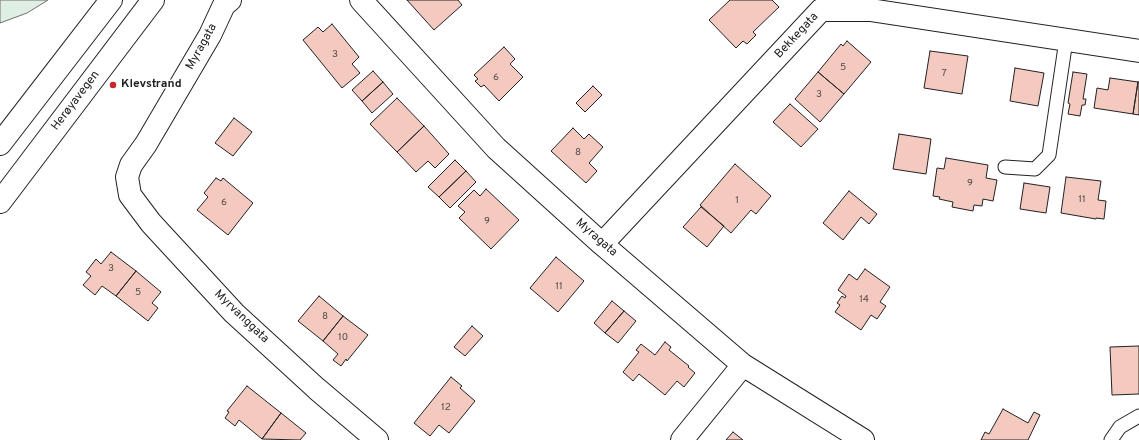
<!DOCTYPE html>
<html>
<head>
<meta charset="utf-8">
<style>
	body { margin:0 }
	canvas { display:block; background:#fff }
</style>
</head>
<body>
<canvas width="1139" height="440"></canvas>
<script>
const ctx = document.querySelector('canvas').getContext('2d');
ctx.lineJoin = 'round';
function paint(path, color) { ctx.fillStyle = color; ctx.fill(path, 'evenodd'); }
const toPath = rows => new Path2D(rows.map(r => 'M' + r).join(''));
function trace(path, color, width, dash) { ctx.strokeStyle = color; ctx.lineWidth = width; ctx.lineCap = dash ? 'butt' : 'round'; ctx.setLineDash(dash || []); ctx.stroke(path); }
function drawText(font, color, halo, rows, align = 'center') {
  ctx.font = font + ' Overpass,sans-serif'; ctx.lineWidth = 3; ctx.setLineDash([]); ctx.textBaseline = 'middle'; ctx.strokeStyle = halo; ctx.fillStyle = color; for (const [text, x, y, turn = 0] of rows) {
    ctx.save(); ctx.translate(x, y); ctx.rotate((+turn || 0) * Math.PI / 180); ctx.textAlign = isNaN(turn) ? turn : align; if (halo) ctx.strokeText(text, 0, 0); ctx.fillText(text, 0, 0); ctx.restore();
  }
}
const green = toPath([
	[0,0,48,0,27,13,0,23,0,0]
]);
const building = toPath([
	[407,0,458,0,462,5,434,30,407,0],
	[730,0,772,0,779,7,753,32,756,35,747,44,743,41,736,48,709,20,730,0],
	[332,24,359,57,352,64,360,73,342,88,303,40,318,27,323,32,332,24],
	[847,41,871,62,844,94,818,72,841,44,843,46,847,41],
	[504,47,515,59,510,64,523,77,499,101,484,85,481,87,475,81,478,79,474,75,504,47],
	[930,51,968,56,962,94,924,88,930,51],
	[1015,68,1044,73,1038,106,1010,101,1015,68],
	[373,71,383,82,362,101,352,90,373,71],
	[818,72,844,94,820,122,795,99,818,72],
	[1073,72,1087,74,1083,99,1086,99,1085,105,1082,105,1080,116,1068,114,1070,104,1068,103,1073,72],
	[1110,78,1138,82,1133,114,1094,108,1097,88,1108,90,1110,78],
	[383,82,393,94,372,113,362,101,383,82],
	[1138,82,1139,82,1139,115,1133,114,1138,82],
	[593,86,602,95,585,112,576,103,593,86],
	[397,98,424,126,397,152,370,124,397,98],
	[790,104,818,129,801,147,773,122,790,104],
	[234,118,252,132,233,156,215,143,234,118],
	[424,126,449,154,435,168,428,161,416,172,397,152,424,126],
	[573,128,584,139,589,134,603,147,589,163,597,171,586,183,551,151,573,128],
	[899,134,931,139,926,174,893,169,899,134],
	[946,158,988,165,986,178,997,180,993,201,983,199,982,206,974,205,973,211,952,207,953,202,939,199,940,197,933,196,937,168,944,169,946,158],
	[455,160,466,171,439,197,428,187,455,160],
	[735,164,771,196,756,214,751,210,731,233,700,205,735,164],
	[466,171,476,182,450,208,439,197,466,171],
	[1066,177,1101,181,1098,200,1106,201,1104,219,1096,218,1096,219,1061,213,1066,177],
	[216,178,221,181,223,178,253,203,228,235,197,210,208,197,204,193,216,178],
	[1024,183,1050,187,1046,213,1020,209,1024,183],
	[486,189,519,220,491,249,459,218,465,212,458,206,474,190,480,196,486,189],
	[849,191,877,214,869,224,861,217,843,240,823,223,849,191],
	[701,207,724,226,707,247,683,227,701,207],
	[111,252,136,271,116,296,102,286,95,295,83,285,91,276,86,272,96,259,101,264,111,252],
	[556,257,584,281,558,312,530,288,556,257],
	[865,269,890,287,880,302,886,306,877,319,871,315,861,330,835,312,840,305,837,303,842,296,845,298,846,296,838,290,849,274,857,280,865,269],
	[136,271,161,292,152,303,158,308,148,321,116,296,136,271],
	[319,296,343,316,323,341,298,321,319,296],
	[612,301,624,311,605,333,594,323,612,301],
	[624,311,636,321,618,343,605,333,624,311],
	[343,316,368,335,347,361,346,359,341,366,333,360,338,354,323,341,343,316],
	[472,326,483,336,465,356,454,347,472,326],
	[665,342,671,347,669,350,689,366,688,367,695,373,684,387,677,381,665,395,639,374,633,381,623,372,639,352,636,350,641,344,655,355,665,342],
	[1139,346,1139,394,1112,395,1110,347,1139,346],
	[451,377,462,386,460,388,475,401,449,433,439,425,430,436,414,423,451,377],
	[247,386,281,413,262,439,239,420,235,426,225,418,229,412,227,411,247,386],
	[1003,409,1028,423,1034,412,1040,415,1028,440,981,440,985,432,989,434,1003,409],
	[281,413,306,433,300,440,262,439,281,413],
	[733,432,743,440,726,440,733,432]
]);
const lane = toPath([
	[1005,167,1035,169,1049,155,1066,40],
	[1111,440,1120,427,1139,416]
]);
const street = toPath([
	[230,0,224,5,210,35,146,144,131,165,127,177,130,195,151,223,234,313,317,389,377,440],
	[361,0,496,148,602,244,743,365,863,440],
	[602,244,821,10,870,10,1139,51],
	[682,440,743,365]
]);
const highway = toPath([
	[0,144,111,0],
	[0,202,153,0]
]);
const markers = [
	[113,85,4,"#c62828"]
];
const numberNames = [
	["3",335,55],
	["5",843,68],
	["7",944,74],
	["6",496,78],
	["3",819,95],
	["8",578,153],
	["9",970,184],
	["11",1082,200],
	["1",737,201],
	["6",224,203],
	["9",487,222],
	["3",111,269],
	["11",559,287],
	["5",138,293],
	["14",864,300],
	["8",325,317],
	["10",343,338],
	["12",446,408]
];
const streetNames = [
	["Bekkegata",797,36,-47],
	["Myragata",202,47,-61],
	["Herøyavegen",76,101,-53],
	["Myragata",596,238,41],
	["Myrvanggata",241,317,44]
];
const poiNames = [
	["Klevstrand",121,85]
];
paint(green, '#e0efe3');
trace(green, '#6f6f6f', 1);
paint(building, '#f3c9c0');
trace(building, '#222', 1);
trace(lane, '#222', 15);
trace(street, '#222', 24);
trace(highway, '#222', 24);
trace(lane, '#fff', 13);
trace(street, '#fff', 22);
trace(highway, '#fff', 22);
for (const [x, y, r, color] of markers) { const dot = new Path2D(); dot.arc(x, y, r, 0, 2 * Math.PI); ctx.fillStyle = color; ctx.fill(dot); trace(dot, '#fff', 1.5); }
drawText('10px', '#564c4a', null, numberNames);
drawText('12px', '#222', '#fff', streetNames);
drawText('bold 12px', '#222', '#fff', poiNames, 'left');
</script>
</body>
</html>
